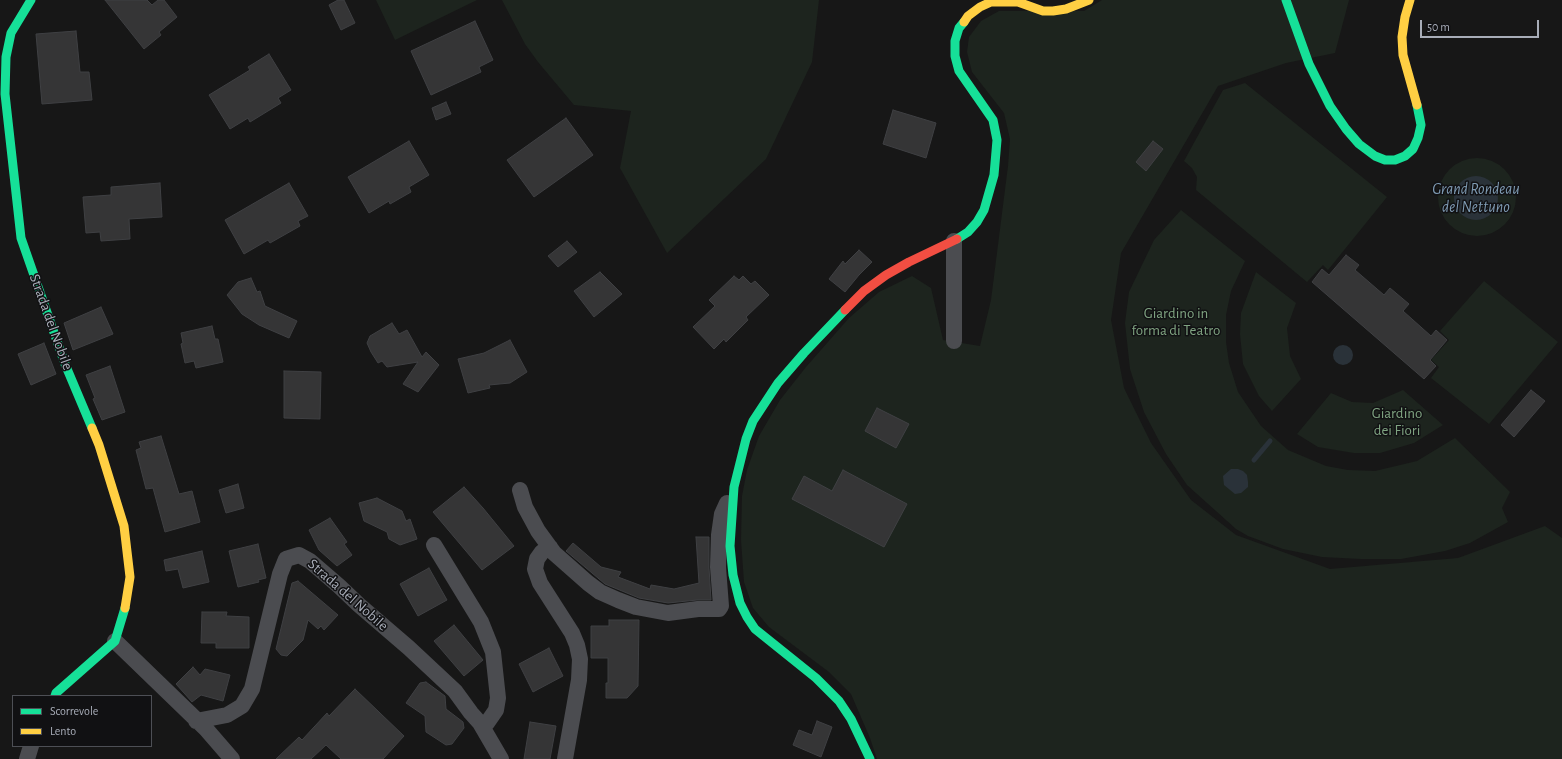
<!DOCTYPE html>
<html>
<head>
<meta charset="utf-8">
<style>
	body { margin:0 }
	#map { position:relative; width:1562px; height:759px; overflow:hidden; background:#171717; font-family:"Alegreya Sans",sans-serif }
	canvas { display:block }
	.legend { position:absolute; left:12px; top:695px; width:140px; height:52px; box-sizing:border-box; background:#111113; border:1px solid #4d4f55; margin:0; padding:5px 7px; list-style:none; font-size:12px; color:#a8adb8 }
	.legend li { display:flex; align-items:center; gap:8px; height:20px }
	.legend b { width:20px; border:1px solid #4d4f55 }
	.scale { position:absolute; left:1420px; top:20px; width:119px; height:18px; box-sizing:border-box; border:2px solid #a8adb8; border-top:0; padding-left:5px; font-size:12px; line-height:14px; white-space:nowrap; color:#a8adb8; -webkit-text-stroke:3px #111113; paint-order:stroke }
</style>
</head>
<body>
<div id="map">
<canvas width="1562" height="759"></canvas>
<ul class="legend">
<li><b style="height:5px;background:#16e098"></b>Scorrevole</li>
<li><b style="height:5px;background:#ffcf43"></b>Lento</li>
</ul>
<div class="scale">50 m</div>
</div>
<script>
const ctx = document.querySelector('canvas').getContext('2d');
ctx.lineJoin = 'round';
function paint(path, color) { ctx.fillStyle = color; ctx.fill(path, 'evenodd'); }
const toPath = rows => new Path2D(rows.map(r => 'M' + r).join(''));
function trace(path, color, width, dash) { ctx.strokeStyle = color; ctx.lineWidth = width; ctx.lineCap = dash ? 'butt' : 'round'; ctx.setLineDash(dash || []); ctx.stroke(path); }
function drawText(font, color, halo, rows, align = 'center') {
  ctx.font = font + ' "Alegreya Sans",sans-serif'; ctx.lineWidth = 3; ctx.setLineDash([]); ctx.textBaseline = 'middle'; ctx.strokeStyle = halo; ctx.fillStyle = color; for (const [text, x, y, turn = 0] of rows) {
    ctx.save(); ctx.translate(x, y); ctx.rotate((+turn || 0) * Math.PI / 180); ctx.textAlign = isNaN(turn) ? turn : align; if (halo) ctx.strokeText(text, 0, 0); ctx.fillText(text, 0, 0); ctx.restore();
  }
}
const green = toPath([
	[376,0,477,0,395,40],
	[502,0,819,0,812,62,766,159,667,253,620,168,631,111,574,105,538,62,525,44],
	[1102,0,1349,0,1335,53,1286,63,1218,86,1121,253,1111,320,1124,388,1151,443,1191,500,1236,535,1330,569,1458,558,1545,526,1562,538,1562,759,877,759,870,738,851,694,829,672,769,627,753,608,744,582,741,540,742,496,747,470,759,436,780,400,806,367,849,318,879,292,912,276,931,288,943,340,980,346,991,300,1008,166,1010,139,1004,113,972,72,967,52,969,37,981,21,999,11,1084,11],
	[1245,83,1387,197,1328,270,1323,265,1307,282,1196,190,1197,177,1192,168,1184,161,1223,90],
	'1438 197a39 39 0 1 1 78 0a39 39 0 1 1-78 0Z',
	[1181,210,1245,261,1231,291,1226,315,1226,342,1229,363,1238,392,1261,426,1288,450,1326,466,1348,470,1375,471,1417,461,1455,438,1510,492,1502,508,1508,522,1470,543,1445,551,1401,559,1361,559,1322,557,1283,549,1248,536,1236,529,1187,485,1166,454,1144,412,1130,369,1125,323,1129,292,1154,240],
	[1256,272,1296,303,1287,328,1290,356,1301,379,1272,411,1259,396,1243,364,1240,334,1241,313],
	[1484,281,1558,342,1489,424,1431,378,1439,367,1431,360,1449,340,1440,331],
	[1403,390,1443,425,1414,443,1380,453,1354,453,1318,447,1297,434,1331,393,1352,402,1373,403]
]);
const water = toPath([
	'1454 198a22 22 0 1 1 44 0a22 22 0 1 1-44 0Z',
	'1333 355a10 10 0 1 1 20 0a10 10 0 1 1-20 0Z',
	[1231,469,1238,469,1243,471,1247,475,1248,482,1248,487,1241,493,1235,494,1224,485,1223,476]
]);
const stream = toPath([
	[1254,460,1270,441]
]);
const building = toPath([
	[105,0,147,0,152,5,158,0,164,0,177,17,159,32,161,35,144,49,105,0],
	[338,0,344,0,355,23,341,30,329,5,338,0],
	[475,21,493,60,479,67,481,72,431,95,411,51,475,21],
	[76,31,80,72,89,72,92,100,42,104,36,34,76,31],
	[269,54,291,90,278,98,281,103,250,122,248,118,230,129,209,95,250,70,248,67,269,54],
	[446,102,451,114,436,120,432,108,446,102],
	[893,110,936,123,926,158,883,144,893,110],
	[566,118,593,155,534,197,507,160,566,118],
	[409,141,429,175,409,187,411,192,390,204,389,201,369,213,348,177,409,141],
	[1153,141,1163,149,1146,171,1136,162,1153,141],
	[160,183,162,217,129,219,130,239,101,241,100,232,86,233,83,197,111,195,111,187,160,183],
	[289,183,308,216,298,221,300,226,270,243,268,240,244,254,225,220,289,183],
	[567,241,577,252,558,267,548,256,567,241],
	[859,250,872,262,859,275,845,292,829,279,843,261,845,264,859,250],
	[1346,255,1359,265,1355,270,1384,295,1390,288,1409,304,1403,311,1431,336,1436,330,1447,340,1430,360,1436,366,1424,379,1312,282,1322,269,1329,275,1346,255],
	[600,272,622,294,594,317,574,291,600,272],
	[734,276,739,280,743,276,751,284,755,281,769,295,746,317,748,320,726,342,724,339,714,349,693,327,715,306,709,300,734,276],
	[251,278,257,292,260,291,265,306,297,321,289,338,259,325,242,314,227,295,238,282,251,278],
	[101,307,113,334,73,350,64,323,101,307],
	[392,323,399,334,407,330,422,357,426,352,439,365,418,392,403,384,418,362,387,367,382,361,378,363,371,352,367,343,370,336,392,323],
	[212,326,215,339,218,339,223,362,196,368,194,361,185,363,181,344,183,343,181,333,212,326],
	[510,340,527,372,510,383,489,385,490,388,468,393,458,359,484,353,510,340],
	[44,343,56,374,31,385,18,354,44,343],
	[110,366,125,412,102,420,93,399,95,398,86,375,110,366],
	[284,371,321,372,320,419,284,418,284,371],
	[1531,390,1545,401,1514,437,1501,425,1531,390],
	[877,408,909,424,896,448,865,431,877,408],
	[161,436,179,494,192,491,200,522,165,532,153,488,146,489,136,450,141,448,139,442,161,436],
	[843,470,907,504,884,547,792,499,804,476,832,491,843,470],
	[238,484,244,508,226,513,219,490,238,484],
	[464,487,483,508,514,546,482,570,433,512,464,487],
	[377,498,402,511,406,521,410,519,417,539,400,545,389,539,387,532,364,521,359,503,377,498],
	[330,518,347,542,344,544,352,555,337,566,319,550,309,530,330,518],
	[696,537,709,537,709,568,711,600,697,600,668,603,639,598,605,584,566,551,573,543,601,567,621,572,618,577,650,589,651,585,674,589,699,583,696,537],
	[258,544,266,578,258,580,259,582,238,587,229,551,258,544],
	[202,551,209,582,183,588,178,569,166,571,164,560,202,551],
	[429,568,447,600,418,616,400,584,429,568],
	[298,581,338,615,324,630,321,626,318,629,308,620,303,640,287,656,281,655,276,649,292,583,298,581],
	[202,612,227,612,226,616,249,617,249,648,216,648,216,643,201,643,202,612],
	[609,620,639,620,638,686,627,698,606,698,606,683,608,683,608,658,591,658,591,626,609,626,609,620],
	[454,625,483,660,464,676,434,641,454,625],
	[549,648,563,676,533,692,519,664,549,648],
	[193,667,200,675,205,669,230,675,223,701,201,695,192,702,176,684,193,667],
	[426,682,445,696,446,709,463,722,464,728,452,744,446,745,426,732,425,716,406,703,420,683,426,682],
	[355,689,404,736,383,759,341,759,326,745,311,759,276,759,299,737,302,740,327,713,329,716,355,689],
	[817,721,832,727,821,757,793,745,799,730,812,735,817,721],
	[530,722,556,726,550,759,524,759,530,722]
]);
const street = toPath([
	[954,241,954,341],
	[520,490,525,507,538,531,554,553,588,583,600,592,618,600,636,607,668,613,698,609,719,609,721,606,718,567,719,535,722,514,727,503],
	[434,545,481,622,493,652,498,698,496,710,487,723,480,723],
	[550,547,542,552,537,559,535,569,540,583,572,633,577,645,580,659,579,680,565,759],
	[115,641,206,729,232,759],
	[196,721,227,715,242,706,252,689,280,574,286,559,299,555,310,561,339,586,359,605,409,648,455,691,471,713,480,723,501,759],
	[27,759,31,746]
]);
const fast = toPath([
	[31,0,11,33,6,57,5,94,21,238,65,364,92,428],
	[1286,0,1309,64,1330,106,1346,129,1359,144,1375,156,1385,160,1395,160,1405,156,1413,149,1418,138,1421,125,1417,105],
	[957,239,968,232,977,222,984,210,994,175,997,140,993,120,959,71,955,56,955,41,959,28,964,22],
	[845,310,804,353,778,383,753,421,746,439,734,487,730,546,733,575,740,603,747,617,755,629,816,678,839,701,851,719,870,759],
	[55,696,56,693,115,641,125,608]
]);
const slow = toPath([
	[1410,0,1405,17,1402,37,1403,55,1417,105],
	[964,22,968,16,980,7,991,2,1018,2,1043,11,1053,11,1066,9,1089,0],
	[92,428,99,445,124,526,130,577,125,608]
]);
const jam = toPath([
	[845,310,864,291,886,275,909,262,957,239]
]);
const parkNames = [
	["Giardino in",1176,313],
	["forma di Teatro",1176,330],
	["Giardino",1397,413],
	["dei Fiori",1397,430]
];
const streetNames = [
	["Strada del Nobile",51,322,70],
	["Strada del Nobile",348,595,41]
];
const waterNames = [
	["Grand Rondeau",1476,189],
	["del Nettuno",1476,207]
];
paint(green, '#1d241e');
paint(water, '#2a3239');
trace(stream, '#2a3239', 5);
paint(building, '#353536');
trace(building, '#3f4043', 1);
trace(street, '#4b4c50', 16);
trace(fast, '#16e098', 9);
trace(slow, '#ffcf43', 9);
trace(jam, '#f24e42', 9);
drawText('15px', '#7fa381', '#111113', parkNames);
drawText('15px', '#a8adb8', '#111113', streetNames);
drawText('italic 16px', '#7f9bb3', '#111113', waterNames);
</script>
</body>
</html>
